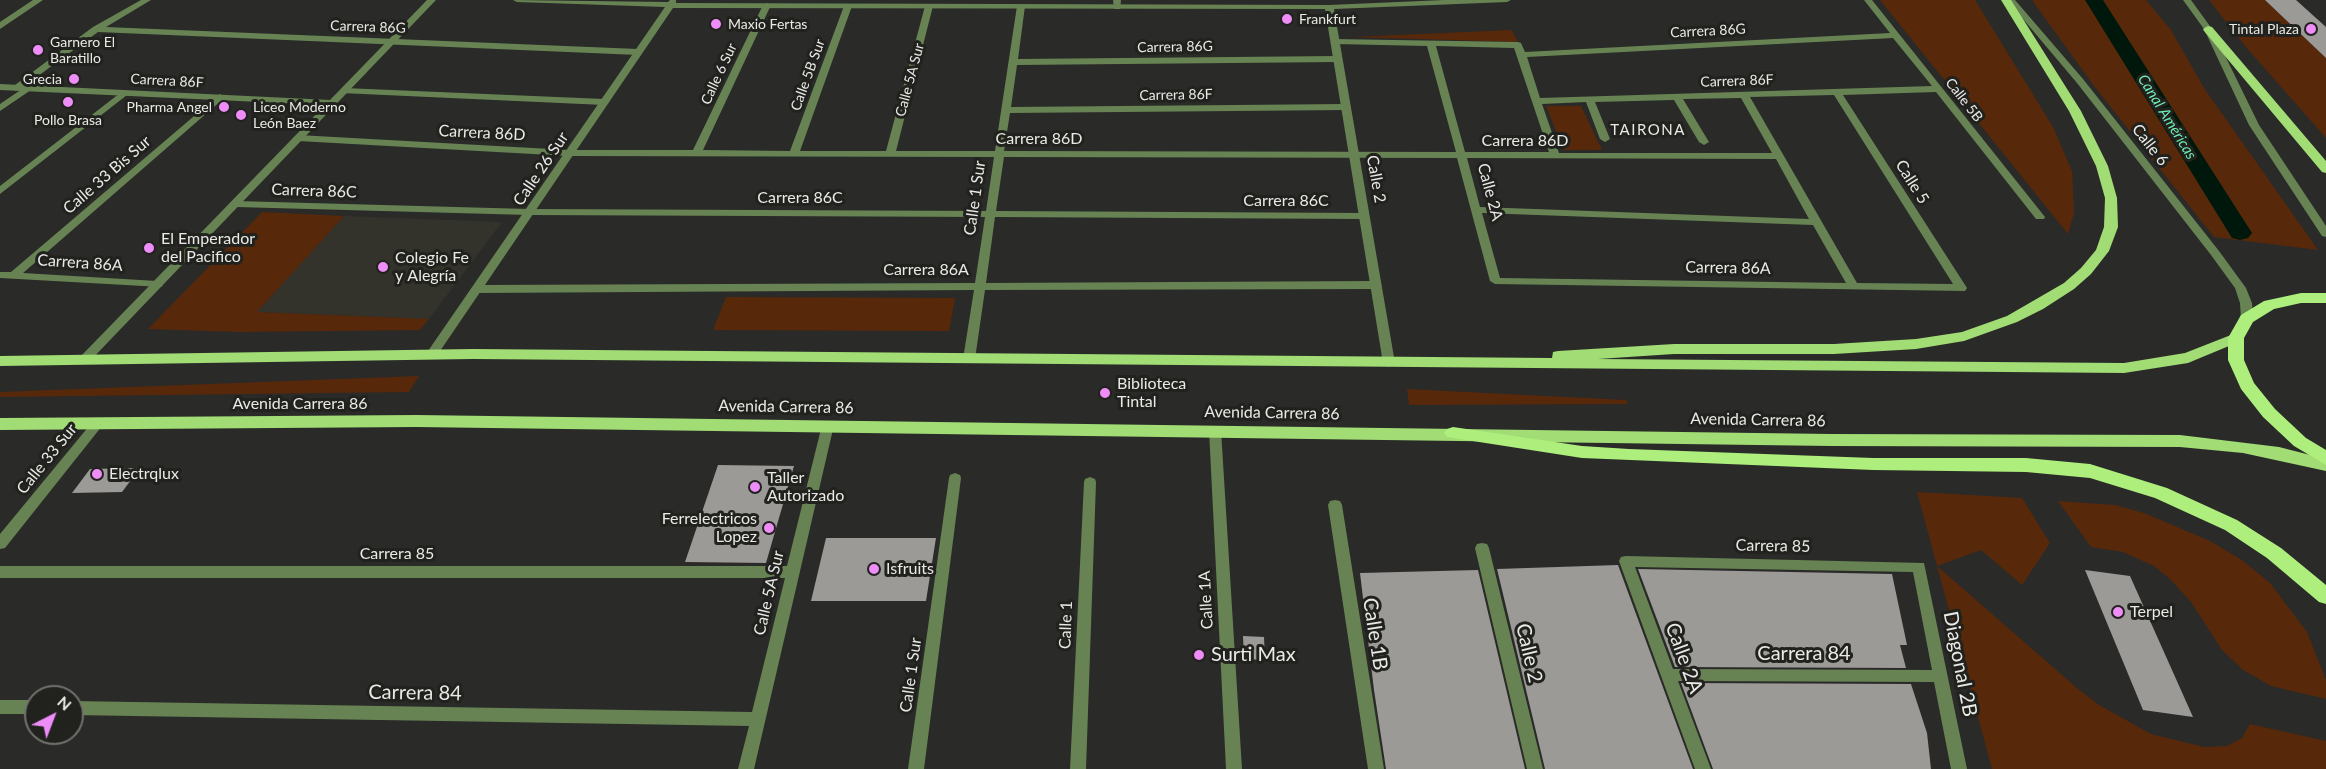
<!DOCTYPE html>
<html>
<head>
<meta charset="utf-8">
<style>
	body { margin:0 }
	#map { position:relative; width:2326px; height:769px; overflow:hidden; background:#2a2a28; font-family:Lato,sans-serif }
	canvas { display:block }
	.north { position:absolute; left:24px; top:685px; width:60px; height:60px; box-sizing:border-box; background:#21211e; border:2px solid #71716e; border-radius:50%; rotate:42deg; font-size:16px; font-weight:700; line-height:24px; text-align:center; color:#e9e9e7 }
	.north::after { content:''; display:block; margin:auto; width:21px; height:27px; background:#ee8cf8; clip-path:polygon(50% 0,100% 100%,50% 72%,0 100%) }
</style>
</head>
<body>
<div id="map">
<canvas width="2326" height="769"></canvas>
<div class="north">N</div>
</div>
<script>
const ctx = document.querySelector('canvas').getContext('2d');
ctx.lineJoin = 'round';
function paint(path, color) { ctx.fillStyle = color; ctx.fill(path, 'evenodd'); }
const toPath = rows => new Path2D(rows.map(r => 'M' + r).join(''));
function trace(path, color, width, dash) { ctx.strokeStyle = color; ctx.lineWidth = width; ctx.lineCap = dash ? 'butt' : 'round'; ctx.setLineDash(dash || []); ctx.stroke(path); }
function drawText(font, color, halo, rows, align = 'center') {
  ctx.font = font + ' Lato,sans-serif'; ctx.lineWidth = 6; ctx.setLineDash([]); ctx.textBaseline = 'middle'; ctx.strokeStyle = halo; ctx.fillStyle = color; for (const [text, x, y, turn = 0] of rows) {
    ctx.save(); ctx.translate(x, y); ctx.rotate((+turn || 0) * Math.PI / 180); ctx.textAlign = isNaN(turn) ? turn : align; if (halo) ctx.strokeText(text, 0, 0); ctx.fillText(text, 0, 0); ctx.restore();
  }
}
const built = toPath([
	[344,216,502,222,429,319,257,312]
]);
const green = toPath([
	[1880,0,1975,0,2053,127,2072,171,2074,213,2068,234],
	[2032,0,2146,0,2171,30,2204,88,2318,250,2214,237,2094,86],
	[2209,0,2265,0,2326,58,2326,138,2245,46],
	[1512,30,1518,42,1351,37],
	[1546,106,1581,106,1602,150,1564,150],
	[262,212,344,216,257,312,429,319,420,330,239,332,148,329],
	[726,297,955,298,949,331,713,330],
	[419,376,409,392,0,397,0,392],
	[1407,389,1626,400,1628,404,1409,405],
	[1917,492,2022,498,2050,543,2022,585,1981,550,1937,566,2077,688,2099,705,2151,734,2204,747,2227,746,2242,738,2250,724,2326,741,2326,769,1992,769],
	[2058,501,2115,505,2144,513,2210,541,2242,560,2270,583,2307,632,2326,680,2326,699,2271,686,2243,670,2222,650,2191,602,2171,580,2154,566,2123,552,2091,547]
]);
const canal = toPath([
	[2085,0,2103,0,2252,233,2248,238,2240,240,2232,238,2085,0]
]);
const building = toPath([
	[2265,0,2296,0,2326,27,2326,58],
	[718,465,794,466,766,563,685,562],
	[140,468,122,492,72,493,90,469],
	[826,538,936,538,926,601,811,601],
	[1618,565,1693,769,1545,769,1497,569],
	[1638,569,1892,574,1907,645,1900,645,1906,668,1675,667],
	[1478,570,1525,769,1386,769,1374,690,1360,573],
	[2085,570,2130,576,2193,717,2143,710],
	[1243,636,1264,637,1265,660,1244,659],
	[1681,683,1911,684,1927,733,1931,769,1713,769]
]);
const minor = toPath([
	[33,0,43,0,0,29,0,22,33,0],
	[141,0,151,0,106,27,638,49,642,52,638,55,98,32,19,90,16,91,11,88,93,27,141,0],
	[1113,0,1121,0,1120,9,1114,9,1113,0],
	[1864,0,1872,0,2045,217,2044,219,2036,219,1936,92,1843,95,1967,288,1965,291,1495,284,1490,281,1457,158,1004,157,996,211,1364,213,1369,216,1364,219,995,217,986,283,1376,281,1382,285,1376,289,985,290,975,359,969,363,963,359,974,290,477,293,471,289,477,285,975,283,985,217,529,215,236,207,231,204,236,201,529,209,986,211,994,157,569,156,298,141,293,138,298,135,569,150,693,150,763,5,767,3,771,5,703,150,790,151,844,6,848,4,852,6,800,151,886,151,925,6,929,4,933,6,896,151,995,151,1017,6,1021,4,1025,6,1018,59,1338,56,1342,59,1338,62,1017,65,1011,107,1346,104,1351,107,1346,110,1010,113,1004,151,1456,152,1427,46,1335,44,1332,43,1332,39,1518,42,1521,43,1525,52,1890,33,1864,0],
	[1893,38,1932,86,1540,98,1527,57,1893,38],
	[1436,46,1514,48,1549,152,1465,152,1436,46],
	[1834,95,1953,284,1857,283,1750,97,1834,95],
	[1741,98,1772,153,1559,153,1542,104,1586,102,1600,139,1605,142,1610,139,1595,102,1674,100,1699,142,1704,145,1709,142,1683,99,1741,98],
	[1467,158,1776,159,1809,219,1480,207,1467,158],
	[1482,213,1813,225,1846,283,1500,278,1482,213],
	[28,85,31,86,31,90,0,111,0,104,28,85],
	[344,88,604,99,609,102,604,105,341,93,341,89,344,88],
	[124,90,129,93,127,95,0,194,0,186,124,90],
	[220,94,225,97,223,99,23,273,157,281,161,283,163,285,161,287,0,278,0,272,11,272,220,94],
	[98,419,102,420,104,423,102,426,5,548,0,549,0,534,94,420,98,419],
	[828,421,834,425,754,769,738,769,749,726,72,715,72,701,752,712,785,578,0,578,0,566,787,566,822,425,828,421],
	[1215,426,1219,427,1221,430,1242,769,1226,769,1209,430,1211,427,1215,426],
	[955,473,960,475,961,478,924,769,908,769,949,478,950,475,955,473],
	[1090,477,1095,479,1096,482,1086,769,1070,769,1084,482,1085,479,1090,477],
	[1335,500,1340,501,1342,505,1384,769,1368,769,1328,505,1330,501,1335,500],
	[1482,543,1487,544,1489,548,1543,769,1527,769,1475,548,1477,544,1482,543],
	[1626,556,1924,563,1967,769,1951,769,1934,682,1678,681,1711,769,1695,769,1619,561,1621,557,1626,556],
	[1635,567,1913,572,1932,670,1673,669,1635,567],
	[0,700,36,700,36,714,0,714,0,700]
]);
const tertiary = toPath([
	[427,0,436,0,89,362,81,362,79,359,81,356,325,105,0,90,0,84,330,100,427,0],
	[513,0,668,2,670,0,676,0,676,3,1329,5,1444,0,1511,0,1507,2,1334,9,1395,363,1389,367,1383,363,1325,9,673,8,436,357,428,357,426,354,428,351,665,7,517,2,513,0],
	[2007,0,2015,0,2083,79,2219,251,2246,288,2252,303,2253,319,2251,322,2243,322,2241,319,2240,303,2235,288,2211,255,2077,83,2007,0],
	[2183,0,2191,0,2212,29,2259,125,2326,226,2326,237,2322,236,2249,125,2204,29,2183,0]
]);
const primary = toPath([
	[2001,0,2011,0,2081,111,2108,166,2117,198,2118,227,2109,251,2091,274,2074,289,2043,309,2017,322,1964,341,1916,349,1834,354,1674,354,1598,359,2124,363,2185,353,2236,333,2243,338,2241,341,2188,363,2124,373,473,359,0,366,0,356,473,349,1552,358,1553,352,1558,351,1674,344,1834,344,1916,339,1962,332,2007,316,2064,283,2081,268,2096,250,2104,227,2105,198,2096,166,2069,111,2001,0],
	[2208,26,2212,27,2326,161,2326,173,2322,172,2204,31,2203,29,2208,26],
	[416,415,1831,434,2180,435,2279,447,2326,459,2326,471,2243,453,2180,447,1831,446,416,427,0,430,0,418,416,415]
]);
const trunk = toPath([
	[2301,293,2326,293,2326,303,2301,303,2274,309,2253,322,2244,338,2244,360,2254,383,2275,409,2306,438,2326,450,2326,465,2294,446,2263,417,2241,389,2228,360,2228,338,2241,315,2264,301,2301,293],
	[1453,427,1582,446,1629,449,1873,458,2026,458,2090,464,2167,488,2237,520,2281,548,2326,585,2326,604,2319,602,2267,558,2225,530,2155,498,2090,478,2026,472,1873,470,1582,458,1447,437,1444,433,1447,429,1453,427]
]);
const markers = [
	[1287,19,6,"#ee8cf8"],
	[716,24,6,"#ee8cf8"],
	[2311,29,6,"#ee8cf8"],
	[38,50,6,"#ee8cf8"],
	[74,79,6,"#ee8cf8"],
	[68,102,6,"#ee8cf8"],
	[224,107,6,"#ee8cf8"],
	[241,115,6,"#ee8cf8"],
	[149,248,6,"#ee8cf8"],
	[383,267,6,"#ee8cf8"],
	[1105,393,6,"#ee8cf8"],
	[97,474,6,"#ee8cf8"],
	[755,487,6,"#ee8cf8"],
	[769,528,6,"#ee8cf8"],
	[874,569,6,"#ee8cf8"],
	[2118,612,6,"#ee8cf8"],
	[1199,655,6,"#ee8cf8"]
];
const farPoinames = [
	["Frankfurt",1299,19],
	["Maxio Fertas",728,24],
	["Tintal Plaza",2299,29,"right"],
	["Garnero El",50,42],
	["Baratillo",50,58],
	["Grecia",62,79,"right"],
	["Pharma Angel",212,107,"right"],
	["Liceo Moderno",253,107],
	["León Baez",253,123],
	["Pollo Brasa",68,120,"center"]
];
const farStreetnames = [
	["Carrera 86G",368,27,2],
	["Carrera 86G",1708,31,-3],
	["Carrera 86G",1175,47,-1],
	["Calle 6 Sur",719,74,-65],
	["Calle 5B Sur",808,75,-70],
	["Calle 5A Sur",910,80,-75],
	["Carrera 86F",167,81,3],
	["Carrera 86F",1737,81,-2],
	["Carrera 86F",1176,95,-1],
	["Calle 5B",1964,100,52]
];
const farWaternames = [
	["Canal Américas",2167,117,58]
];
const farNeighbourhoodnames = [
	["TAIRONA",1648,130]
];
const streetNames = [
	["Carrera 86D",482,133,3],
	["Carrera 86D",1039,139],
	["Carrera 86D",1525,141],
	["Calle 6",2150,145,52],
	["Calle 26 Sur",541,169,-56],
	["Calle 33 Bis Sur",107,175,-41],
	["Calle 2",1376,179,80],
	["Calle 5",1912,182,58],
	["Carrera 86C",314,191,2],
	["Calle 2A",1490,192,75],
	["Carrera 86C",800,198],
	["Calle 1 Sur",975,198,-82],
	["Carrera 86C",1286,201],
	["Carrera 86A",80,263,4],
	["Carrera 86A",1728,268,1],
	["Carrera 86A",926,270],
	["Avenida Carrera 86",300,404],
	["Avenida Carrera 86",786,407,1],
	["Avenida Carrera 86",1272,413,1],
	["Avenida Carrera 86",1758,420,1],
	["Calle 33 Sur",47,459,-51],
	["Carrera 85",1773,546,1],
	["Carrera 85",397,554],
	["Calle 5A Sur",769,593,-77],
	["Calle 1A",1206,600,-93],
	["Calle 1",1066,625,-88],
	["Calle 1 Sur",911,675,-82]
];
const poiNames = [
	["El Emperador",161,239],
	["del Pacifico",161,257],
	["Colegio Fe",395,258],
	["y Alegría",395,276],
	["Biblioteca",1117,384],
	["Tintal",1117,402],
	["Electrqlux",109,474],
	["Taller",767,478],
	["Autorizado",767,496],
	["Ferrelectricos",757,519,"right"],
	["Lopez",757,537,"right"],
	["Isfruits",886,569],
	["Terpel",2130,612]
];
const nearStreetnames = [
	["Calle 1B",1375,634,81],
	["Calle 2",1529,653,77],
	["Carrera 84",1804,654],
	["Calle 2A",1684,658,70],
	["Diagonal 2B",1960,664,79],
	["Carrera 84",415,693,1]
];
const nearPoinames = [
	["Surti Max",1211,655]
];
paint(built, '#34332b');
paint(green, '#58280b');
paint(canal, '#00180b');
paint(building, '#9c9a97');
paint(minor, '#678353');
paint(tertiary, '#678353');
paint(primary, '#a1dc75');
paint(trunk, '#adee7c');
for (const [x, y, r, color] of markers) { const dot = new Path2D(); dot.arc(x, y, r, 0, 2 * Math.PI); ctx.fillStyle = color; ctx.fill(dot); trace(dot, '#21211e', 2); }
drawText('14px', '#e9e9e7', '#21211e', farPoinames, 'left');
drawText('14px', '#e9e9e7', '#21211e', farStreetnames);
drawText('italic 15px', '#6feeb4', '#21211e', farWaternames);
ctx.letterSpacing = '1.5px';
drawText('15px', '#e9e9e7', '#21211e', farNeighbourhoodnames);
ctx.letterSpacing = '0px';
drawText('16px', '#e9e9e7', '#21211e', streetNames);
drawText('16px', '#e9e9e7', '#21211e', poiNames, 'left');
drawText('20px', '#e9e9e7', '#21211e', nearStreetnames);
drawText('20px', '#e9e9e7', '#21211e', nearPoinames, 'left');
</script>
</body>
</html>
